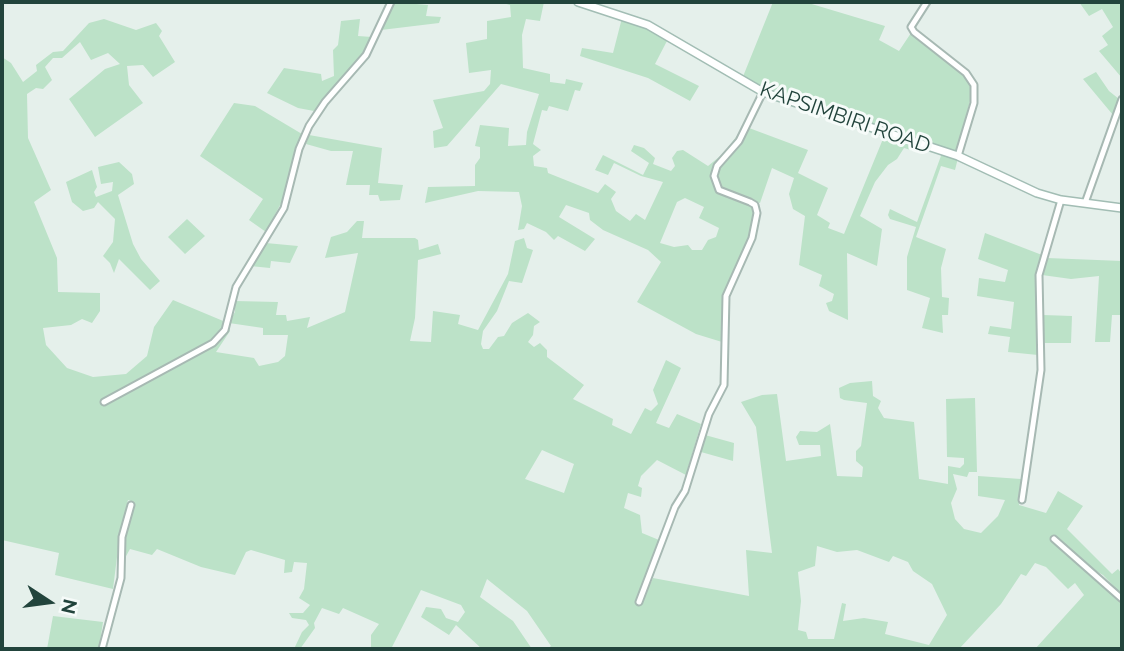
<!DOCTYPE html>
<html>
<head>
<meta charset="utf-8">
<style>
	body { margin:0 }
	#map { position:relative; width:1124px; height:651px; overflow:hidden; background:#e5f0eb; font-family:Raleway,sans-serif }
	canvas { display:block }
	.frame { position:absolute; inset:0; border:4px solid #22443c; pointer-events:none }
	.north { position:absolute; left:14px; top:567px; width:70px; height:70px; -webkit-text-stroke:5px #f6fbf9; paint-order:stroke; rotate:103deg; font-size:19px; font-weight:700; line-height:28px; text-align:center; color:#22443c }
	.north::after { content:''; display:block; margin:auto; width:24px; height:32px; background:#22443c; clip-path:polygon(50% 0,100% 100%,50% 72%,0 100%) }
</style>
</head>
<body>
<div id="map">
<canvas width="1124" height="651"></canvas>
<div class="frame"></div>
<div class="north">N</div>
</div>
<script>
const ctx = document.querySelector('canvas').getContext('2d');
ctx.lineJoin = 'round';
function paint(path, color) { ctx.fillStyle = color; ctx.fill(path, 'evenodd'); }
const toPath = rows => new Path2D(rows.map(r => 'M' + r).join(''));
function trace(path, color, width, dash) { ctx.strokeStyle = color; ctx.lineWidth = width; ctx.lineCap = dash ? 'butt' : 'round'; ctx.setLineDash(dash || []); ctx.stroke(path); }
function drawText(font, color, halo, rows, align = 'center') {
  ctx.font = font + ' Raleway,sans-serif'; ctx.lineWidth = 6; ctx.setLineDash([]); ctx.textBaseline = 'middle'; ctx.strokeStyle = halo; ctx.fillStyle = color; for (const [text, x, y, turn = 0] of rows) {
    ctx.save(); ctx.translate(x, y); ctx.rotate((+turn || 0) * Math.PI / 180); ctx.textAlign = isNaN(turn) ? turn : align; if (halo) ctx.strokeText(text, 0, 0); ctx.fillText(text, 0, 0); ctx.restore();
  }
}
const green = toPath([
	[393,2,428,5,426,16,441,17,439,23,381,30],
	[499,2,544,2,540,21,526,19,522,35,523,68,550,74,550,82,565,84,566,79,583,83,580,91,575,90,568,111,549,106,547,111,542,110,533,144,541,150,533,156,534,166,547,168,548,173,598,193,605,184,616,192,611,199,616,211,630,221,636,214,645,220,663,182,641,176,614,163,608,175,595,170,603,155,643,175,649,163,631,151,634,145,644,148,655,158,653,164,671,171,675,166,672,158,677,151,683,150,708,166,724,153,742,129,713,172,713,181,719,193,746,202,755,210,751,233,725,294,722,342,696,334,637,302,661,262,648,250,603,230,590,220,589,213,566,205,559,217,595,239,585,251,558,236,554,240,546,232,527,223,524,229,518,230,522,206,519,192,478,191,425,203,428,187,475,186,475,165,480,158,480,147,475,146,480,125,509,128,508,146,526,145,527,132,539,94,501,84,447,146,434,148,433,131,443,128,433,100,484,91,490,84,491,70,469,73,466,43,487,39,487,21,511,17,510,5],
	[685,198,704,207,699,218,719,228,716,237,708,240,702,250,692,250,688,245,674,247,660,243,677,202],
	[773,2,805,2,885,26,879,40,899,51,911,33,933,48,963,74,973,89,957,153,742,79],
	[1079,2,1122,2,1122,78,1099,51,1108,45,1102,36,1113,27,1102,9,1089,16],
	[622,18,668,39,655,64,699,86,690,101,648,78,580,56,582,48,613,53],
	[104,19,136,30,156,23,162,31,159,36,175,62,153,77,143,65,127,66,129,85,143,103,95,137,69,99,105,69,120,64,108,53,91,60,80,42,62,58,53,58,45,67,52,80,43,89,36,88,27,94,28,138,51,190,34,202,57,258,58,292,100,293,100,311,92,323,82,319,71,325,43,328,46,345,67,368,93,377,126,374,147,356,154,327,173,300,228,323,235,312,235,301,278,302,276,315,286,315,287,321,310,317,307,328,345,312,358,253,325,258,331,237,347,232,357,221,364,221,362,238,415,238,418,240,419,250,438,244,441,254,418,260,415,318,410,341,431,342,433,311,460,315,458,324,478,330,508,274,515,241,524,238,527,248,533,250,522,283,509,281,497,311,483,331,481,344,483,349,489,349,498,337,504,336,512,323,528,313,540,322,534,326,533,335,528,342,534,347,540,343,547,350,547,357,584,385,573,399,613,419,612,425,631,434,645,408,651,411,658,404,653,390,666,360,681,368,656,423,669,428,677,414,701,424,686,475,657,460,641,476,638,486,642,488,641,497,628,493,624,508,640,515,642,533,659,540,637,603,641,604,653,578,749,596,746,550,772,553,756,427,741,402,762,395,777,394,786,461,821,456,820,445,799,445,796,437,800,431,817,432,830,424,837,476,862,477,863,467,856,461,856,451,861,446,867,403,844,400,840,398,839,388,850,383,872,381,873,396,881,401,878,408,884,418,914,422,919,479,948,484,948,466,960,468,964,464,964,458,947,457,946,399,975,398,977,472,969,472,967,477,953,474,957,489,951,503,955,519,964,529,981,533,998,516,1005,500,978,496,978,476,1021,479,1019,505,1046,513,1058,491,1083,506,1067,529,1112,574,1118,569,1122,574,1122,595,1103,575,1082,563,1069,547,1060,543,1081,567,1101,580,1122,603,1122,649,1035,649,1084,595,1075,583,1068,589,1046,567,1035,563,1026,576,1021,574,1001,604,959,649,547,649,551,646,527,611,487,579,480,597,513,621,532,649,482,649,456,625,449,635,421,617,426,607,441,609,446,618,458,622,465,612,461,605,421,590,391,649,371,649,371,635,379,624,343,608,339,614,322,608,314,623,315,628,300,649,294,649,302,632,309,625,306,620,292,618,289,613,303,613,310,605,299,598,304,589,307,563,294,562,292,572,284,573,285,560,251,550,246,552,235,575,201,567,157,549,152,555,130,549,125,558,125,536,134,502,128,500,120,533,113,589,55,575,59,553,2,540,2,57,11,63,23,82,37,71,36,65,53,52,63,51,89,23],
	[229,323,263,328,263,335,288,335,285,356,278,362,259,366,254,358,216,352,230,331],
	[542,450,574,464,564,493,525,479],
	[817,546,837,552,857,550,889,562,893,556,908,562,913,571,932,584,947,615,929,645,885,634,888,622,864,618,843,621,846,604,842,603,834,639,808,639,806,632,798,630,801,601,798,572,815,566],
	[360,19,358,36,372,37,365,53,314,111,298,108,267,93,284,68,321,74,322,81,334,76,333,50,338,45,341,21],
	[1096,72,1109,91,1119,99,1113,115,1083,79],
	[234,103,255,106,302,134,289,188,266,232,249,220,263,199,200,156],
	[749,128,808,150,798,173,828,188,817,215,830,223,828,228,844,234,885,134,916,145,914,151,904,148,897,159,888,165,875,182,860,216,882,229,877,266,847,253,848,320,829,311,826,303,832,301,834,294,819,286,822,275,799,265,805,216,793,209,789,194,794,178,772,168,760,203,723,191,719,187,718,171,742,144],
	[309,135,382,148,378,183,403,185,400,200,380,201,378,195,369,195,370,185,346,185,353,151,331,151,306,144],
	[942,153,958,158,955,170,941,166,916,237,946,249,941,268,942,297,949,298,948,315,942,315,943,333,922,328,930,298,907,290,907,257,916,227,890,219,888,215,890,209,917,222],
	[119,162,132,174,134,184,118,195,133,244,141,259,160,281,150,290,119,259,114,273,110,263,103,256,113,242,115,219,98,202,94,208,83,211,72,202,66,182,92,170,97,187,94,192,96,197,112,191,113,182,101,184,98,167],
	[187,219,205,236,185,254,168,237],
	[985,233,1042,255,1036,290,1038,355,1008,352,1010,337,988,334,990,326,1011,329,1014,302,977,296,979,278,1005,282,1008,270,978,259],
	[266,243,298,246,290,263,271,261,270,268,250,266],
	[1047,258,1122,261,1122,315,1112,315,1110,342,1095,342,1099,276,1071,279,1042,275],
	[1043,315,1072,316,1071,343,1043,343],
	[705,435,734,443,733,461,701,452],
	[53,616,103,622,99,649,47,649]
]);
const street = toPath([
	[927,2,911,27,914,32,966,73,974,85,974,103,958,156],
	[1085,203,1122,99],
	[104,402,213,343,225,330,236,287,284,208,299,149,309,126,325,102,366,55,391,2],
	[1022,500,1041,370,1039,275,1061,200],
	[1054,539,1122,599],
	[639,602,675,507,685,491,709,414,724,385,726,296,752,238,757,213,755,205,750,202,719,190,714,176,717,166,739,141,763,92],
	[102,649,121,578,122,537,131,505]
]);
const secondary = toPath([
	[578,2,648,25,763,92,958,156,1037,193,1061,200,1122,208]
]);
const streetNames = [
	["KAPSIMBIRI ROAD",845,118,19]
];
paint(green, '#bce2c8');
trace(street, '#a7b9b3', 9);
trace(secondary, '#a2bdb4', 10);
trace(street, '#fff', 5);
trace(secondary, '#fff', 7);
drawText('21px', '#22443c', '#f6fbf9', streetNames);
</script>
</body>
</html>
